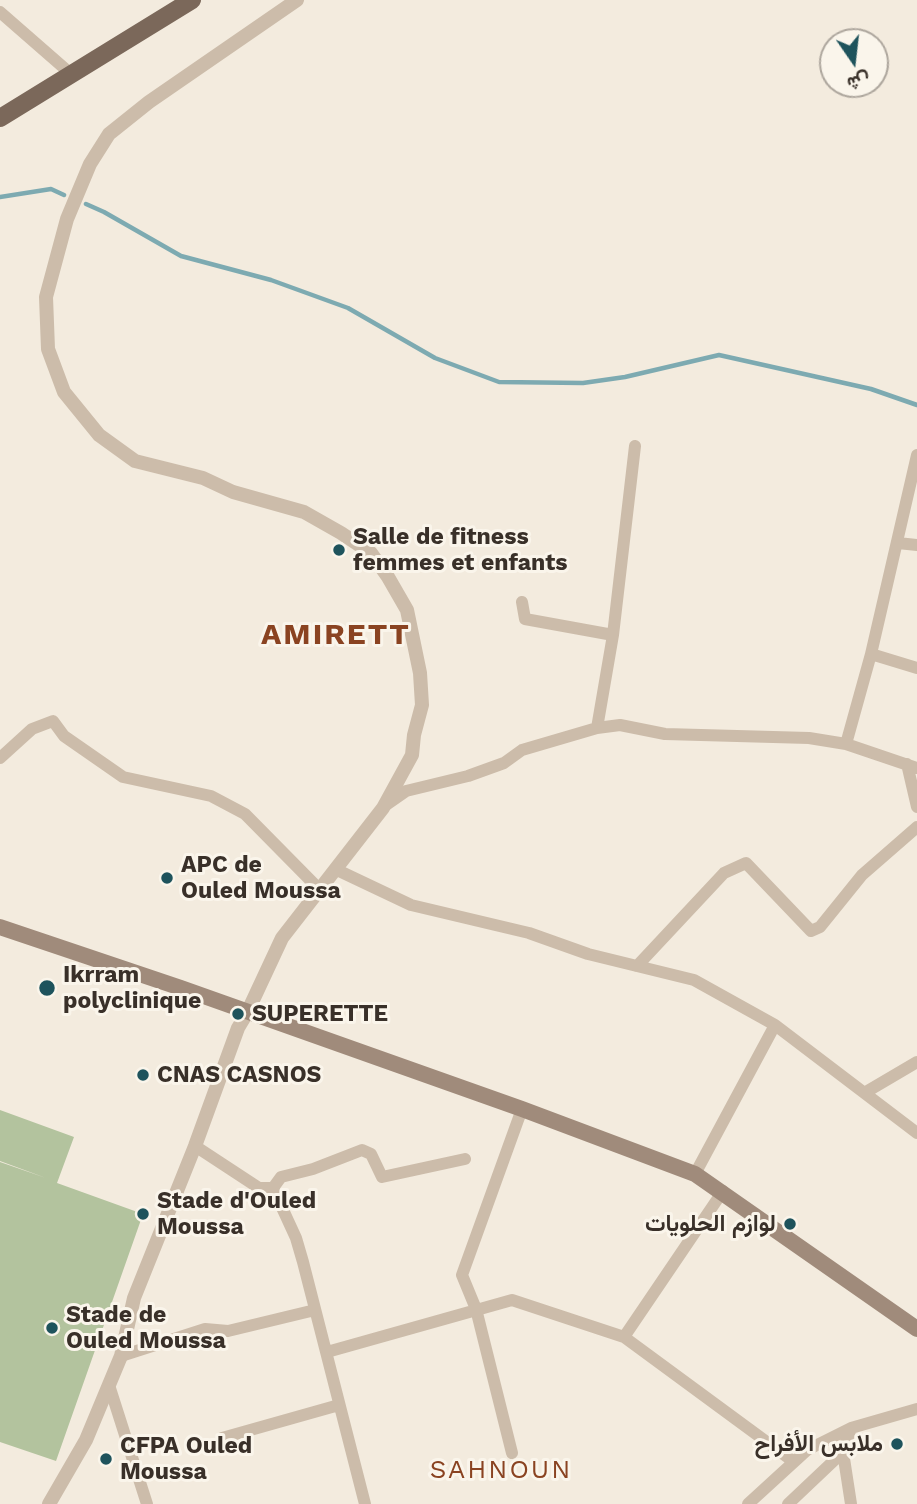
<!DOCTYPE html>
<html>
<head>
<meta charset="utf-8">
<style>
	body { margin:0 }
	#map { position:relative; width:917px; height:1504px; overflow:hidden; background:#f3ebde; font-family:"Work Sans",Vazirmatn,sans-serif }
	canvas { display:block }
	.north { position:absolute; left:819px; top:28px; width:70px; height:70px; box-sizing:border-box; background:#faf5eb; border:2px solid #ada69d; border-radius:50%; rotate:166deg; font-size:19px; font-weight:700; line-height:28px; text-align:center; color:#393029 }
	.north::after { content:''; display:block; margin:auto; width:24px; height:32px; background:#1e535c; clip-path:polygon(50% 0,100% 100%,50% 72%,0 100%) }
</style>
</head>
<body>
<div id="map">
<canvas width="917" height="1504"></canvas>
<div class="north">ش</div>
</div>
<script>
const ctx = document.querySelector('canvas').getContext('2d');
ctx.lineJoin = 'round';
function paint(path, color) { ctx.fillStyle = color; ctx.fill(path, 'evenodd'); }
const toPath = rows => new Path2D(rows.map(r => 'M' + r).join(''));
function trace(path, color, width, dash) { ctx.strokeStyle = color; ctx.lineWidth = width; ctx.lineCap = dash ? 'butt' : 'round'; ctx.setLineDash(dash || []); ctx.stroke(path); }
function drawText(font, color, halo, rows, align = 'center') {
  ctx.font = font + ' "Work Sans",Vazirmatn,sans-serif'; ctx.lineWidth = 6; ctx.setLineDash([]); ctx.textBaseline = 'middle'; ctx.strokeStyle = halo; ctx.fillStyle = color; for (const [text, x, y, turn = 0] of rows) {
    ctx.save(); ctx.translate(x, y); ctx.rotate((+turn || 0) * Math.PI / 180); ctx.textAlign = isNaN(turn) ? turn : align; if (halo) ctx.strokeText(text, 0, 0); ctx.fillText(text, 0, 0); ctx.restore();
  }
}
const green = toPath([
	[0,1110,74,1137,57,1183,143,1214,56,1461,0,1442,0,1162,46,1178,0,1161]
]);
const stream = toPath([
	[0,197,51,189,64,195],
	[86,204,104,212,181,256,271,280,348,308,435,358,499,382,583,383,625,377,719,355,871,389,917,405]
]);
const minor = toPath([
	[0,12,71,74],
	[898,543,917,545],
	[522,602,525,619,613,635],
	[871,654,917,455],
	[597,728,613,635,635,446],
	[846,744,871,654,917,668],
	[0,758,32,729,53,721,64,736,123,777,211,796,245,814,319,889],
	[907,764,917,807],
	[383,807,406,791,468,776,504,763,522,750,597,728,620,725,665,734,809,738,846,744,917,768],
	[335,869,411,905,529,933,588,954,694,980,775,1025,917,1133],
	[637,966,724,873,746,863,811,931,820,927,862,875,917,827],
	[866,1092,917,1062],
	[195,1146,259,1188,273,1188,296,1238,303,1262,365,1504],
	[695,1174,775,1025],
	[273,1188,281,1177,313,1169,362,1150,371,1154,382,1177,465,1159],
	[624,1337,723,1191],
	[327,1352,512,1300,624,1337,794,1462],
	[121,1356,205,1329,228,1331,315,1310],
	[109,1385,147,1504],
	[851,1428,843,1452,851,1504],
	[222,1438,339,1405],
	[512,1453,476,1309,462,1275,522,1109],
	[748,1504,807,1450,851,1428,917,1409],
	[788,1504,843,1452]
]);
const tertiary = toPath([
	[49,1504,86,1440,121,1356,134,1298,195,1146,238,1028,247,1013,282,938,383,808,412,755,414,735,422,705,420,673,407,610,388,577,371,553,341,533,304,512,233,492,203,478,135,461,99,435,64,392,48,349,46,297,67,219,90,164,109,134,149,102,297,0]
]);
const secondary = toPath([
	[0,927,181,988,522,1109,695,1174,917,1329]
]);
const primary = toPath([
	[0,118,192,0]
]);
const markers = [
	[339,550,7,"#1e535c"],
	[167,878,7,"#1e535c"],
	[47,988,9,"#1e535c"],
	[238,1014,7,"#1e535c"],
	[143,1075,7,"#1e535c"],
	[143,1214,7,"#1e535c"],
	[790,1224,7,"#1e535c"],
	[52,1328,7,"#1e535c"],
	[897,1444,7,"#1e535c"],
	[106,1459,7,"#1e535c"]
];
const poiNames = [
	["Salle de fitness",353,537],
	["femmes et enfants",353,563],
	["APC de",181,865],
	["Ouled Moussa",181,891],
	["Ikrram",63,975],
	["polyclinique",63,1001],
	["SUPERETTE",252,1014],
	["CNAS CASNOS",157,1075],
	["Stade d'Ouled",157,1201],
	["Moussa",157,1227],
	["لوازم الحلويات",776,1224,"right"],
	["Stade de",66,1315],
	["Ouled Moussa",66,1341],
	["ملابس الأفراح",883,1444,"right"],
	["CFPA Ouled",120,1446],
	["Moussa",120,1472]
];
const quarterNames = [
	["SAHNOUN",501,1470]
];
const districtNames = [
	["AMIRETT",336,635]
];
paint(green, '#b3c39e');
trace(stream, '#7daab1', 4.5);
trace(minor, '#ccbcaa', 12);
trace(tertiary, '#ccbcaa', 14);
trace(secondary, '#a08b7b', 16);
trace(primary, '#7b685a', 18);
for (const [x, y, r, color] of markers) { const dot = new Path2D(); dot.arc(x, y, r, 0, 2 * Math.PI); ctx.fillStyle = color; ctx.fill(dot); trace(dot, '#faf5eb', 2.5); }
drawText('bold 23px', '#393029', '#faf5eb', poiNames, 'left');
ctx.letterSpacing = '2px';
drawText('26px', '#8a4321', '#faf5eb', quarterNames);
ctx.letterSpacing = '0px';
ctx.letterSpacing = '2px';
drawText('bold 30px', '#8a4321', '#faf5eb', districtNames);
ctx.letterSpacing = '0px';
</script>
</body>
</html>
